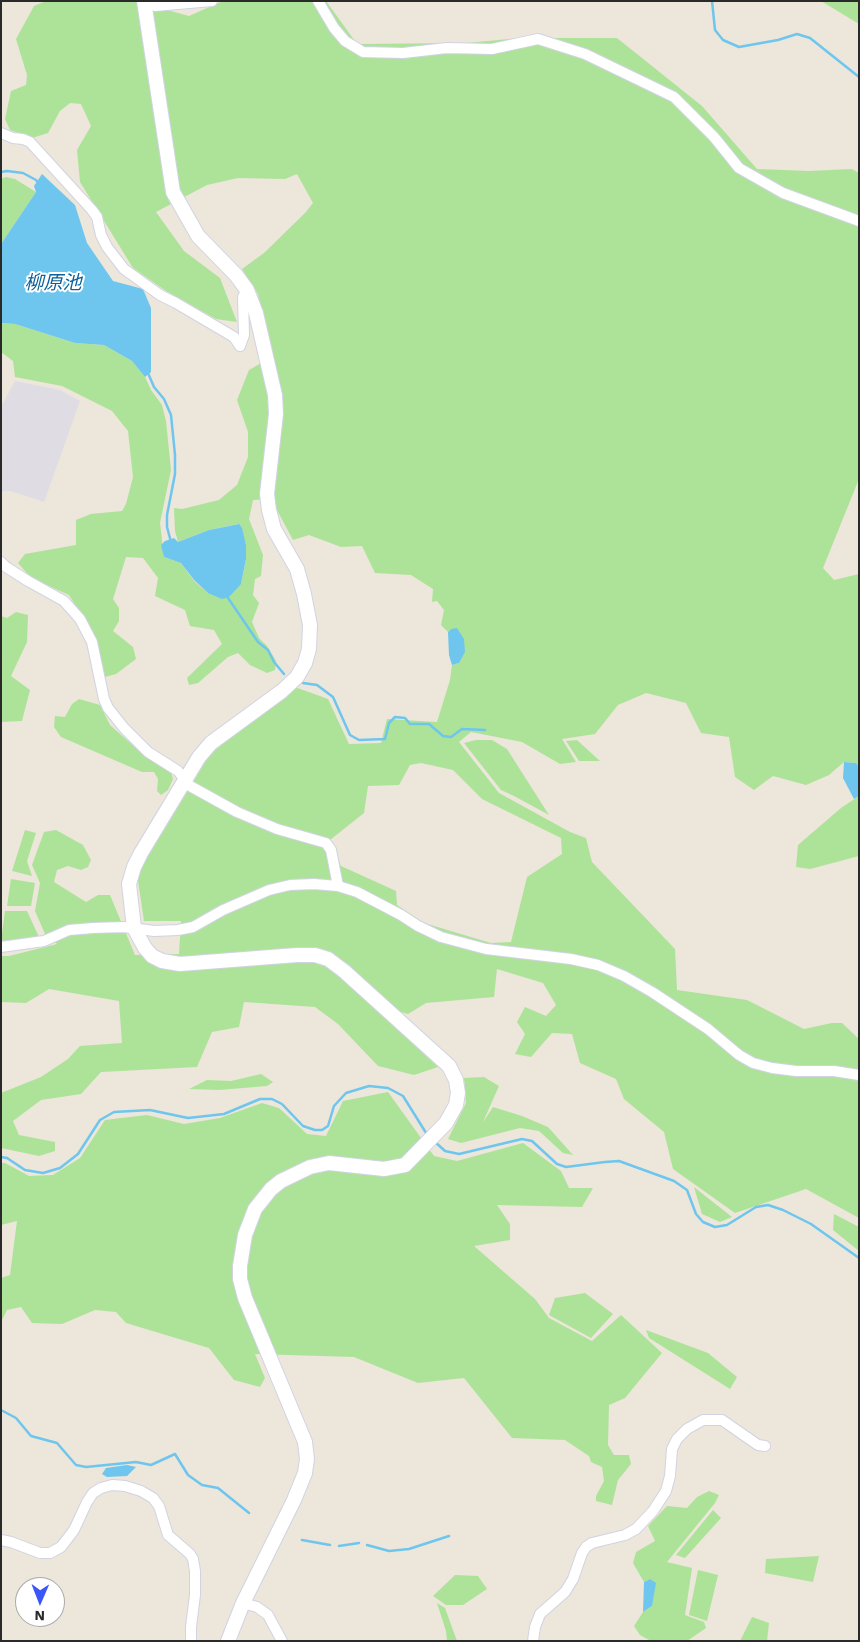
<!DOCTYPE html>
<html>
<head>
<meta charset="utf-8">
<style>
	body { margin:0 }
	#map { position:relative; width:860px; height:1642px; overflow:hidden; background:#ece6db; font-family:"Work Sans",sans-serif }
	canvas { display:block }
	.frame { position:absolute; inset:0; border:2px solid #2a2a2a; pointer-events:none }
	.north { position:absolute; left:15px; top:1577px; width:50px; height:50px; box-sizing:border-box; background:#fff; border:1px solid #aaa; border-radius:50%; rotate:181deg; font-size:14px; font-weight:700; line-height:20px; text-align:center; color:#2a2a2a }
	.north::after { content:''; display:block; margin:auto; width:18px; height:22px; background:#3b55f9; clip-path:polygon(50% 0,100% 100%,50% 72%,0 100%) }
</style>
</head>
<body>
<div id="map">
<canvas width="860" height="1642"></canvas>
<div class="frame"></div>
<div class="north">N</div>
</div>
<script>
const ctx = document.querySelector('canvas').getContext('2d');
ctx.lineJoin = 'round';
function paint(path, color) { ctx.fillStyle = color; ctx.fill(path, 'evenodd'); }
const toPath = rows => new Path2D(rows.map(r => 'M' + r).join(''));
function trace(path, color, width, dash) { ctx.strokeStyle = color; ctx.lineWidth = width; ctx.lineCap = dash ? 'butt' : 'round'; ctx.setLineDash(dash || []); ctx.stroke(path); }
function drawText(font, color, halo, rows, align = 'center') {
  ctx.font = font + ' "Work Sans","Noto Sans JP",sans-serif'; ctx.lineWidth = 4; ctx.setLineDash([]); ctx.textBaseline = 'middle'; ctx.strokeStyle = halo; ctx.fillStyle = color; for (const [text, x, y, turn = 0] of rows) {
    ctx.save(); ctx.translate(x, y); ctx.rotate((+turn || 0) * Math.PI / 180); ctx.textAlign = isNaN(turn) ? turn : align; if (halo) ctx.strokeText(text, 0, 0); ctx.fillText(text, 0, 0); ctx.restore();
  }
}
const industrial = toPath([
	[15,381,60,390,80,401,44,502,11,491,1,491,1,407]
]);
const green = toPath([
	[46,1,134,1,189,16,223,1,326,1,357,44,466,43,520,38,617,38,702,106,757,169,809,171,852,169,859,173,859,479,823,568,834,580,859,574,859,767,856,763,844,762,829,775,806,785,773,776,754,790,735,777,729,737,701,733,686,703,646,693,618,705,595,734,562,739,576,762,560,764,522,742,471,732,459,742,499,793,570,832,586,838,592,862,675,949,677,990,747,1000,804,1029,832,1023,842,1023,859,1039,859,1218,806,1189,735,1213,673,1169,664,1132,624,1099,616,1079,580,1063,572,1034,552,1033,531,1057,515,1054,525,1034,517,1022,525,1007,546,1016,556,1005,543,983,497,969,494,997,426,1003,408,1014,369,1003,438,1067,414,1075,378,1066,338,1024,315,1007,244,1002,239,1027,212,1032,197,1067,101,1072,81,1094,41,1100,13,1121,19,1135,55,1142,55,1151,39,1156,1,1148,1,1093,41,1077,68,1059,80,1046,122,1043,119,1001,49,989,26,1003,1,1002,1,956,9,956,57,944,45,934,35,911,40,883,32,865,44,832,56,830,83,845,91,860,88,867,81,870,68,866,57,870,54,882,86,902,98,895,110,895,135,955,179,954,181,921,144,921,137,874,210,754,295,687,328,699,349,744,381,743,387,719,437,722,450,680,452,665,459,663,451,629,448,632,441,625,444,610,437,601,432,602,433,589,411,575,375,573,362,546,341,547,309,535,293,540,271,499,253,500,249,519,263,555,261,576,255,579,253,595,259,603,252,622,259,638,267,646,276,661,275,670,267,673,250,665,238,653,228,657,198,683,189,685,187,678,222,644,214,630,190,626,185,610,155,596,158,578,143,558,126,557,113,599,119,608,119,621,113,631,133,647,136,659,116,674,105,677,96,639,69,595,31,578,18,563,25,554,76,545,76,520,91,514,122,511,126,504,133,477,128,431,112,411,62,386,15,377,13,361,1,352,1,323,15,324,75,343,104,345,132,361,145,377,151,390,162,405,166,421,171,470,160,523,164,557,181,563,194,581,208,593,241,584,246,559,246,545,238,524,209,530,178,542,175,531,174,508,182,509,219,500,237,485,248,457,248,432,237,400,249,370,270,358,258,294,242,269,264,253,305,213,313,203,297,174,285,179,238,178,207,185,156,212,184,251,220,278,237,322,216,319,166,291,133,268,80,182,77,150,91,126,81,104,70,103,60,111,48,133,32,138,10,130,5,119,11,91,26,85,27,75,16,39,34,6],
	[421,763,453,770,482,799,561,838,562,854,527,877,511,942,491,943,424,923,397,905,396,891,341,866,330,840,364,813,368,786,399,785,410,765],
	[820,1,859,1,859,24,821,1],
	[6,177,15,179,36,192,1,244,1,179],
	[16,612,28,615,27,642,11,676,30,690,22,721,1,722,1,616,7,618],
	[79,699,100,705,110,725,137,749,170,769,173,779,168,790,161,795,157,791,158,779,154,772,142,772,61,737,54,727,55,716,65,717,72,704],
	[476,740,492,740,507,749,549,815,514,796,501,790,464,743],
	[577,740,600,761,579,761,566,741],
	[859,796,859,856,810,869,796,867,798,845,841,808],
	[25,830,36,833,27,861,32,876,12,871],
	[11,879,35,883,31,906,7,906],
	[5,911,27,911,39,937,1,941],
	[261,1074,273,1082,267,1086,219,1090,189,1089,207,1080,231,1081],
	[484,1077,499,1086,483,1122,493,1107,522,1116,548,1127,573,1155,563,1153,539,1131,520,1128,461,1143,448,1139,466,1103,464,1078],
	[388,1092,434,1156,457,1161,523,1143,561,1171,569,1188,593,1188,582,1207,497,1205,510,1224,510,1240,474,1246,535,1299,549,1318,592,1341,621,1315,662,1353,625,1398,609,1405,608,1445,614,1455,629,1455,631,1464,618,1480,612,1505,596,1501,596,1496,604,1481,602,1467,591,1462,589,1456,565,1440,512,1438,464,1378,418,1383,354,1357,255,1354,265,1378,260,1387,234,1380,209,1348,126,1323,116,1312,95,1310,62,1324,32,1323,21,1307,7,1310,1,1322,1,1278,10,1275,17,1221,1,1225,1,1163,5,1163,29,1176,53,1175,80,1158,105,1120,147,1115,184,1124,220,1118,262,1103,279,1108,307,1134,326,1136,343,1101],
	[694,1187,732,1217,720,1222,702,1214],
	[834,1214,859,1227,859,1251,833,1230],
	[585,1293,613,1314,591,1338,549,1315,555,1298],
	[646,1330,708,1353,737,1377,730,1389,649,1338],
	[709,1491,719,1495,715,1503,667,1562,692,1568,685,1615,704,1622,706,1628,687,1641,651,1641,640,1635,634,1626,643,1612,652,1606,650,1579,644,1582,633,1563,636,1552,655,1541,648,1526,667,1506,687,1508,697,1497],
	[713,1510,721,1518,685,1558,676,1555],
	[819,1556,813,1582,765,1573,766,1559],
	[698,1570,718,1575,707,1621,689,1615],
	[455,1575,478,1576,487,1589,463,1605,446,1605,433,1596],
	[437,1603,445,1608,457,1641,447,1641,446,1631],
	[752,1617,769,1623,767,1641,740,1641]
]);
const water = toPath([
	[42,174,75,205,87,243,113,281,143,289,151,308,151,372,145,377,132,361,104,345,75,343,15,324,1,323,1,244,36,192,34,186],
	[239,524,242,528,246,545,246,559,241,584,229,597,222,599,208,593,194,580,181,563,164,557,161,545,165,541,174,538,178,542,209,530],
	[457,628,464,639,465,652,459,663,452,665,449,655,448,632,451,629],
	[844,762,856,763,859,767,859,796,854,799,843,778],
	[127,1465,136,1467,127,1476,107,1477,102,1474,106,1468],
	[650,1579,656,1583,652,1606,643,1612,644,1582]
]);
const stream = toPath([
	[712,1,715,30,723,40,739,47,778,40,797,34,810,38,859,77],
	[1,172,7,171,23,173,36,180,39,184],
	[148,373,154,387,164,399,171,415,175,455,175,474,167,515,167,527,171,542],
	[226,595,258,642,268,650,274,662,284,674],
	[303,683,317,685,333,697,350,735,359,740,385,739,389,723,395,717,405,718,410,724,429,724,443,736,451,737,462,729,485,730],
	[434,1141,445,1151,459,1154,522,1139,532,1141,557,1164,566,1167,605,1162,619,1161,674,1181,687,1190,696,1214,703,1222,715,1227,727,1225,756,1207,768,1205,783,1210,811,1224,859,1258],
	[1,1157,7,1158,25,1170,43,1173,60,1168,78,1154,100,1120,114,1112,150,1110,188,1118,224,1114,260,1099,272,1099,282,1104,303,1126,315,1130,322,1130,328,1126,334,1106,346,1093,369,1086,388,1088,403,1096,428,1136],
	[1,1410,16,1418,31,1436,57,1443,76,1465,86,1467,136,1462,151,1465,175,1454,188,1475,202,1485,218,1488,249,1513],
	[302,1540,330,1545],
	[367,1545,389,1551,409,1549,449,1536],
	[339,1546,359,1543]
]);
const minor = toPath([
	[148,1,155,6,212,1],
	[318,1,334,28,345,41,363,52,403,53,447,48,492,49,538,39,585,54,674,97,714,137,739,168,783,193,859,221],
	[1,133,13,138,23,139,30,142,92,210,97,217,101,235,107,247,124,269,160,295,176,303,234,337,240,346],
	[240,346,244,335,243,297,247,290],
	[1,562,6,567,28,581,64,601,80,619,92,642,104,699,108,708,124,728,148,752,178,771,190,786,237,812,277,829,326,843,331,850,338,886],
	[1,947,44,941,69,930,93,928,124,927,154,931,178,930,193,927,223,910,269,890,290,885,314,884,338,886,357,892,401,915,418,926,441,937,486,949,571,959,598,965,624,976,652,992,708,1029,739,1055,753,1063,772,1068,796,1071,834,1071,859,1075],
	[1,1540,11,1542,40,1553,50,1553,61,1547,74,1530,87,1502,93,1493,101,1488,112,1485,125,1486,141,1491,153,1498,159,1506,168,1535,190,1554,193,1559,195,1571,195,1595,191,1627,191,1641],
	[243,1603,257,1607,268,1615,282,1641],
	[533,1641,535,1627,540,1614,565,1592,573,1579,582,1553,586,1547,592,1543,625,1535,636,1529,653,1511,666,1491,670,1476,672,1449,677,1439,687,1429,703,1420,722,1420,758,1445,765,1446]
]);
const tertiary = toPath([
	[144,1,173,192,198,236,236,275,247,290,256,313,275,395,276,414,267,494,269,510,274,529,297,569,304,594,310,625,309,649,305,663,297,677,282,691,211,743,199,757,141,853,134,867,129,884,134,928,145,948,152,956,162,961,180,964,297,955,315,955,328,959,344,971,449,1066,456,1080,458,1093,456,1105,446,1123,405,1165,384,1169,329,1163,310,1167,281,1181,271,1189,255,1209,245,1235,240,1266,240,1279,245,1298,305,1442,307,1459,305,1473,294,1500,243,1603,228,1641]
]);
const waterNames = [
	["柳原池",53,283]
];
paint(industrial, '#dfdce4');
paint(green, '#ade398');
paint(water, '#6ec6ee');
trace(stream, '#6ec6ee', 2.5);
trace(minor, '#d1d3e3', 12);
trace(tertiary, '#d1d3e3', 16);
trace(minor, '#fff', 10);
trace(tertiary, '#fff', 14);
drawText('italic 19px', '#0d629a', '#fff', waterNames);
</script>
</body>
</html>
